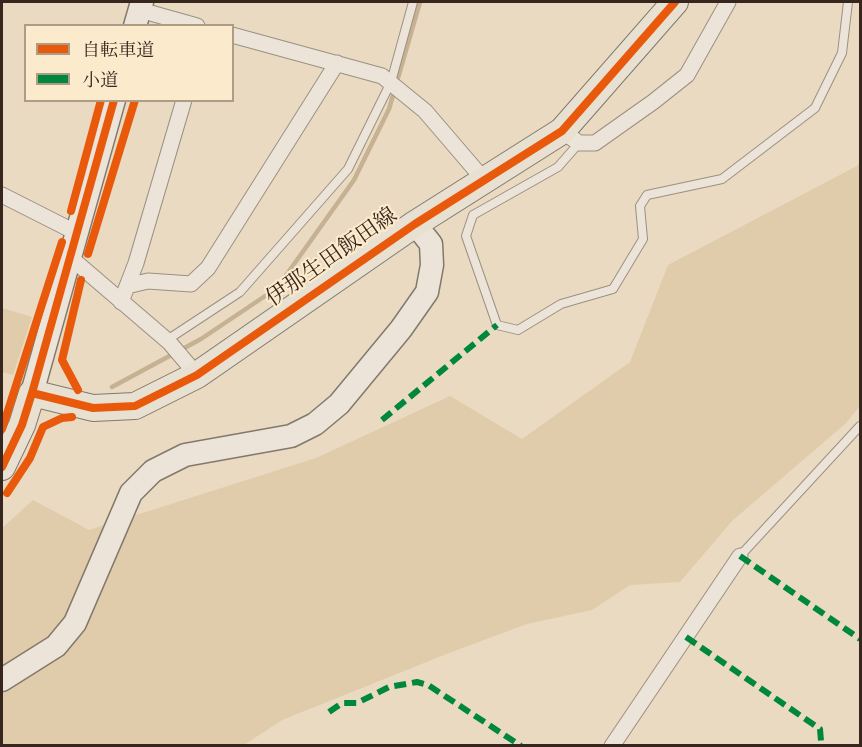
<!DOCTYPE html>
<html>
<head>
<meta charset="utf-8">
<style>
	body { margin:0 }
	#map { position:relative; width:862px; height:747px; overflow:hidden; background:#e9dac1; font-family:Vollkorn,"Noto Serif JP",serif }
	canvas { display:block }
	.frame { position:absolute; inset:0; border:3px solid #36261e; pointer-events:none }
	.legend { position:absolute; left:24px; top:24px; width:210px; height:78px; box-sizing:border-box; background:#fceacc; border:2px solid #ad9c86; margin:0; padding:8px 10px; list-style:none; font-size:18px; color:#36261e }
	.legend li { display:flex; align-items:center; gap:12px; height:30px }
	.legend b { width:30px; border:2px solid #ad9c86 }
</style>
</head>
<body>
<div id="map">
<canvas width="862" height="747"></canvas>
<div class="frame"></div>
<ul class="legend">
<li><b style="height:8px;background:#e8590c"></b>自転車道</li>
<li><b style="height:8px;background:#00873e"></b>小道</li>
</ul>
</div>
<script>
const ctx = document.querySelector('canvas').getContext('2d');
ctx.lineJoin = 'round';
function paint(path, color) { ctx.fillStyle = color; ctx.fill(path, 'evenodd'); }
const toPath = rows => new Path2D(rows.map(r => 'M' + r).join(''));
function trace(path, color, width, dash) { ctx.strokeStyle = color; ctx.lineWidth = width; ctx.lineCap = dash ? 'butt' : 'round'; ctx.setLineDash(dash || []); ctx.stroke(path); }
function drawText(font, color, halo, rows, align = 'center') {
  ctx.font = font + ' Vollkorn,"Noto Serif JP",serif'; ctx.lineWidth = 4.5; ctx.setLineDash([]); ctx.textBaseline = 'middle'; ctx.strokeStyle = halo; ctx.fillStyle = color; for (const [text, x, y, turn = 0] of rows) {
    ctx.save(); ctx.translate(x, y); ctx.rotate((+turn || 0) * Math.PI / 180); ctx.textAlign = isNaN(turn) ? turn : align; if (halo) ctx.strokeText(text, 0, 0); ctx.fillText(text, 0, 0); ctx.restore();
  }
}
const green = toPath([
	[860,161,860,406,845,424,732,521,680,582,630,585,592,610,527,624,449,653,282,720,244,745,2,745,2,528,33,500,89,530,316,458,450,396,522,439,630,362,668,265,857,166],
	[2,308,32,317,13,375,2,372]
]);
const stream = toPath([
	[112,387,201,339,277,288,354,180,389,109,420,2]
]);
const lane = toPath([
	[579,143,558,167,473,215,466,236,497,325,518,330,561,304,613,289,643,239,640,206,647,195,722,179,815,108,842,53,848,2],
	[167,340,240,292,348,169,391,82,413,2],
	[740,556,860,426]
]);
const street = toPath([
	[140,10,197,26],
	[232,35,382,76,425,111,485,181],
	[562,131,579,143,595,143,653,102,687,75,728,2],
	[2,195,77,233],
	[71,258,169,342,197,375],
	[127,286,148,281,191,284,208,268,337,63],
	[121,302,136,263,184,100],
	[612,746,740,556]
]);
const secondary = toPath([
	[135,26,142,2],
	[32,393,114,100],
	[2,680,56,646,75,623,131,493,153,471,185,455,291,436,315,424,339,404,401,329,427,292,432,265,431,244,415,224]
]);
const primary = toPath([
	[2,467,22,425,32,393,93,408,135,406,197,375,415,224,562,131,675,2]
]);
const quiet = toPath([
	[382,420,497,325],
	[740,556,860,639],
	[686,637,820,729,821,741,818,746],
	[329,712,342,703,357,703,389,687,417,682,428,685,521,746]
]);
const cycleway = toPath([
	[71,211,101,100],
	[88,254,135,100],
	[78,390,62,360,81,280],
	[32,393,93,408,135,406,197,375,415,224,562,131,675,2],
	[2,429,62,242],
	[2,467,22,425,32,393,114,100],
	[7,493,30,458,43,427,62,418,72,417]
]);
const streetNames = [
	["伊那生田飯田線",333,259,-35]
];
paint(green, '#e0ccaa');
trace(stream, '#c6b192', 4.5);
trace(lane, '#9b9082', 10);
trace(street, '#9b9082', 17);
trace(secondary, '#82796c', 25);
trace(primary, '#82796c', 28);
trace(lane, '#ece4d8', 8);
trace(street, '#ece4d8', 15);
trace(secondary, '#ece4d8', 22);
trace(primary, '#e8e0d1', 26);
trace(quiet, '#00873e', 6, [12, 6]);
trace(cycleway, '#e8590c', 8);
drawText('22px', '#36261e', '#fceacc', streetNames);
</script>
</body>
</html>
